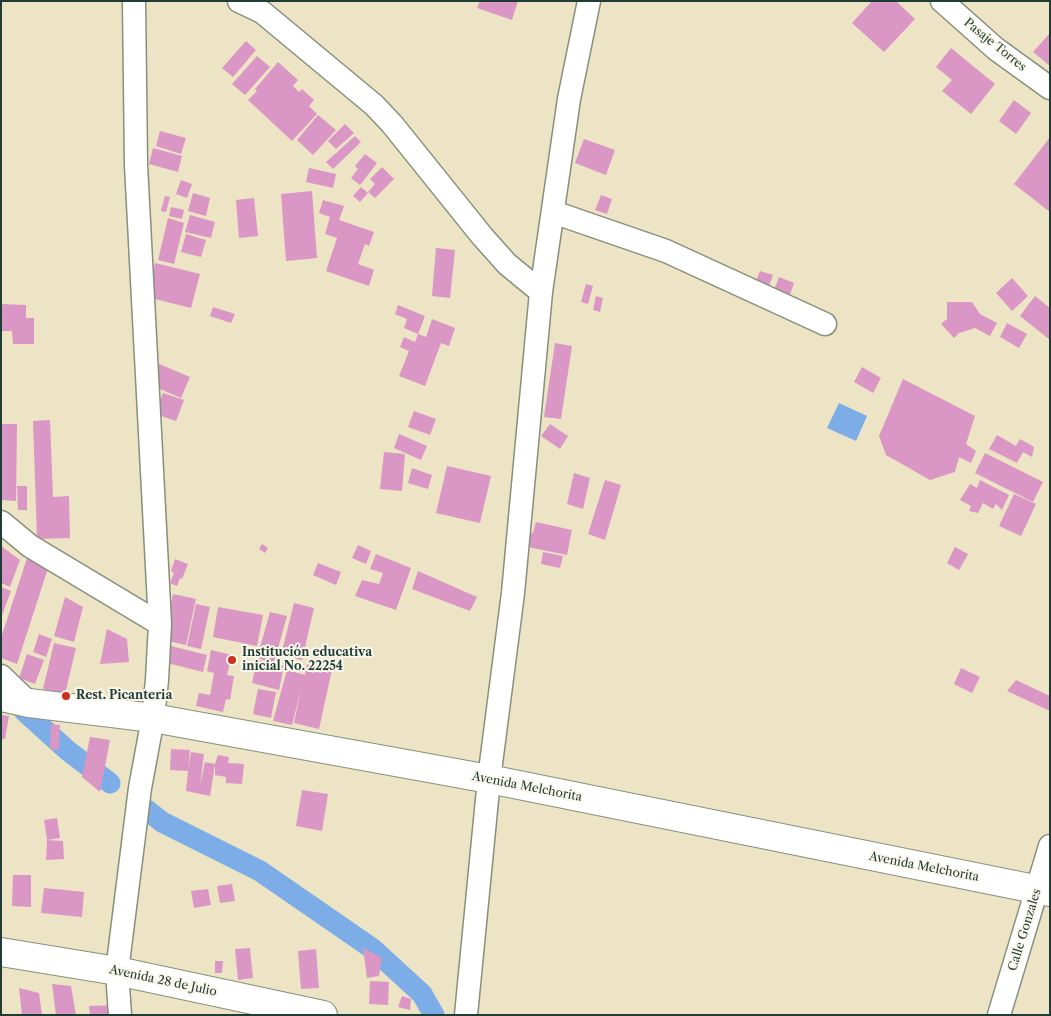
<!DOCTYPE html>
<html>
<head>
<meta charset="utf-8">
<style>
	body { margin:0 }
	#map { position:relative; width:1051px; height:1016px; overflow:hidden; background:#ede4c5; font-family:"Libre Caslon Text",serif }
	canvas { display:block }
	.frame { position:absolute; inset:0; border:2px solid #1f3d34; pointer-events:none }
</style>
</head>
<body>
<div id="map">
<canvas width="1051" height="1016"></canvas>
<div class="frame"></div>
</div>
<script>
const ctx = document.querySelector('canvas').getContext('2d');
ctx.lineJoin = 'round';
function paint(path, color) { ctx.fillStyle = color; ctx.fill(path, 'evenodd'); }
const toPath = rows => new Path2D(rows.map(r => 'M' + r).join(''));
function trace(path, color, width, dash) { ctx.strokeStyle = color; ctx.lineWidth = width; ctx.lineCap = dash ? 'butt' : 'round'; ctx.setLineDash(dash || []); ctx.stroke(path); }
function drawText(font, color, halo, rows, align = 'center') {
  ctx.font = font + ' "Libre Caslon Text",serif'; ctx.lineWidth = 4; ctx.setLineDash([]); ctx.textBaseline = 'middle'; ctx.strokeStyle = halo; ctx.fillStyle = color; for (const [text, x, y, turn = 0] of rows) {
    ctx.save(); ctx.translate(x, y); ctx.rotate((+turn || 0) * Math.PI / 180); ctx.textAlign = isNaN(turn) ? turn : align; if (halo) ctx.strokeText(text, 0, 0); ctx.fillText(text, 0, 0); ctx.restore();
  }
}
const water = toPath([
	[839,403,867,416,856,441,827,428]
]);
const canal = toPath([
	[24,711,67,750,110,783],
	[147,810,162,822,260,871,373,949,422,994,434,1015]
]);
const building = toPath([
	[480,1,518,1,512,20,477,8],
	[872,1,896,1,915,19,884,52,852,23],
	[1050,33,1050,66,1033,52],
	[246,41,256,50,233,77,222,68],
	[951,48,995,84,971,114,942,91,952,80,936,67],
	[257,56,270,67,245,95,232,84],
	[278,62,298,80,293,86,299,92,302,89,314,100,309,106,317,114,292,141,248,100,257,91,255,89],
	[1014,100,1031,113,1016,134,999,121],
	[318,115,336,130,313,155,297,140],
	[345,124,354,133,336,149,328,141],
	[160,131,186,138,181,154,156,146],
	[355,136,361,142,333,169,326,162],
	[1050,137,1050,212,1014,184],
	[584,139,615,150,606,175,575,163],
	[153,148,182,156,178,172,149,164],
	[365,154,377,163,360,185,351,178,358,169,355,166],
	[382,167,394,179,375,198,368,192,375,184,370,179],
	[309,168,336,174,333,188,306,182],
	[181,180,192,184,187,198,176,194],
	[361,187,368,193,360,202,353,196],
	[312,191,317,258,286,261,281,194],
	[193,193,210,198,206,216,188,211],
	[601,195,612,199,607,214,595,210],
	[165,196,170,197,166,212,161,211],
	[254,198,258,236,239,238,236,200],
	[323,200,344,206,339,220,374,232,369,246,365,244,358,264,374,270,369,286,326,271,337,238,325,234,330,217,319,213],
	[171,207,184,210,182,219,169,216],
	[190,215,215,222,211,238,185,232],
	[168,218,184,223,174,264,158,260],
	[186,234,206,240,201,257,181,252],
	[436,248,455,250,450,298,432,296],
	[155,263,200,274,191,308,147,297],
	[760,271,773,275,767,291,754,286],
	[779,277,794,283,787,304,771,298],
	[1012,278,1028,296,1012,311,996,293],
	[586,284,593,286,588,304,581,302],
	[596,296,603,298,600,312,593,310],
	[1035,296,1050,308,1050,340,1020,316],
	[947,302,972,302,980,314,997,323,990,336,975,328,959,333,954,338,941,324,947,319],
	[1,304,26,305,26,318,34,318,34,344,13,344,12,331,1,331],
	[398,305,425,316,418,334,404,328,407,319,395,314],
	[213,307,235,314,231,323,210,316],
	[432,319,455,328,449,346,441,343,425,386,399,376,409,351,400,347,404,337,415,342,418,334,426,337],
	[1007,323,1027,334,1019,348,1000,337],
	[555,343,572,346,561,419,544,417],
	[157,363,190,377,181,398,148,384],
	[862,367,881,378,873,393,854,382],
	[903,379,975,416,966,444,976,451,971,463,959,457,955,472,930,480,886,455,879,436],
	[163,393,184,400,176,421,155,414],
	[414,411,436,419,430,435,408,427],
	[50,420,53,497,69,496,70,538,37,539,33,421],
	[1,424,17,424,16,501,1,500],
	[550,424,568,436,560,449,541,436],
	[399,434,427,446,421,460,394,448],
	[997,435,1016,446,1020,439,1034,447,1032,457,1023,452,1017,463,989,449],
	[384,452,405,454,402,491,380,489],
	[985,453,1043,482,1033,502,975,473],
	[447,466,491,476,480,523,436,513],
	[412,468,432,475,428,489,408,483],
	[574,473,590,478,583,509,567,504],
	[605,480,621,485,605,540,588,534],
	[980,480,1009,495,1002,510,996,504,993,509,983,503,978,513,969,511,971,506,960,500,970,484,977,488],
	[17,486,27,486,27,510,18,510],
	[1014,494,1036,504,1021,536,999,526],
	[536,522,572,530,567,555,523,546,525,532,533,533],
	[262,544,268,548,265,553,259,549],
	[358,545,371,551,366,564,352,558],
	[1,546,20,560,10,587,1,583],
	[955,547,968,554,959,570,947,563],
	[29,552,51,559,17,664,1,658,1,638],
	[543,552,563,556,560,568,541,564],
	[376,554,411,568,396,610,355,596,362,580,379,584,383,573,370,569],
	[175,559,188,564,182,579,180,578,177,586,170,583,174,573,171,571],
	[318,563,341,572,336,585,313,575],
	[418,571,477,597,470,611,412,589],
	[1,587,11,591,1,618],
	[173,594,196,599,186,645,164,640],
	[65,597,83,607,74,642,54,636],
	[294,603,314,608,302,660,281,655],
	[196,604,210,607,201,649,187,646],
	[218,607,263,615,257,646,213,637],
	[270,612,287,616,274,663,284,666,279,690,252,683,257,660,271,662,257,658],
	[107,629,127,639,129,662,100,664],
	[39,634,52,639,46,657,33,652],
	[54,643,76,648,65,694,43,689],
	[167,645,207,655,203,672,163,662],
	[211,650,232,655,227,675,234,676,230,700,226,699,223,712,196,706,199,693,210,695,214,673,207,671],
	[27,654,44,660,35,684,19,678],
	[308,659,333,665,319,729,294,723,301,689,292,725,273,721,287,670,305,675],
	[961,668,980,677,972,693,954,684],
	[1016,680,1050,696,1050,711,1007,691],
	[258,689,276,692,271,718,253,714],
	[1,715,9,716,5,739,1,739],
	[51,724,60,725,59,750,50,749],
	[90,737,110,740,100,792,82,777],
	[171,749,190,750,188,769,191,752,204,754,200,786,205,762,215,764,210,796,186,791,188,771,170,770],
	[218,755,229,757,228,763,244,764,242,784,226,783,226,777,215,775,215,764],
	[302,790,328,794,322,831,296,826],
	[57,818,60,838,47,840,63,841,64,859,46,860,47,840,44,820],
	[13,875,31,875,31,907,12,906],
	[232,884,235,901,220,903,217,886],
	[44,888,84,892,82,917,41,913],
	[208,889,211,905,194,908,191,891],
	[250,948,253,978,238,980,235,949],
	[363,948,382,958,379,976,367,978],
	[316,949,319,988,301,989,298,951],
	[215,961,223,961,222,973,215,973],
	[370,981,389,982,388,1005,369,1004],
	[52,984,71,986,76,1015,56,1015],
	[19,988,39,993,42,1015,22,1015],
	[402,996,411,999,410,1010,398,1007],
	[116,1005,116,1015,90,1015,89,1006]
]);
const street = toPath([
	[239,1,262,12,374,105,392,124,482,236,507,264,541,292,513,593,489,779,466,1015],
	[942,1,996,49,1050,88],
	[553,212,666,251,825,324],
	[541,292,569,99,589,1],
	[1,522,30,546,160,624],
	[1,676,29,703],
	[120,1015,117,971,140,788,153,718,157,680,160,624,136,165,134,1],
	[999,1015,1050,846]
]);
const secondary = toPath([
	[1,697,29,703,153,718,489,779,1050,892],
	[1,952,117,971,323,1015]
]);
const markers = [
	[232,660,5,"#c8321e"],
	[66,696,5,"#c8321e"]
];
const streetNames = [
	["Pasaje Torres",995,45,39],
	["Avenida Melchorita",527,787,11],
	["Avenida Melchorita",924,867,11],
	["Calle Gonzales",1025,930,-73],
	["Avenida 28 de Julio",163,981,12]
];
const poiNames = [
	["Institución educativa",242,653],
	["inicial No. 22254",242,667],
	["Rest. Picanteria",76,696]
];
paint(water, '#7cade7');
trace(canal, '#7cade7', 21);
paint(building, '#da96c4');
trace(street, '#86907c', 25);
trace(secondary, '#86907c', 30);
trace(street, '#fff', 22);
trace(secondary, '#fff', 28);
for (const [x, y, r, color] of markers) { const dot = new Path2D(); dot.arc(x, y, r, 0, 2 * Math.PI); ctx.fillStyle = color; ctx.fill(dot); trace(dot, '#fbf7ec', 2); }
drawText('12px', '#1f3d34', '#fbf7ec', streetNames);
drawText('bold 12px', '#1f3d34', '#fbf7ec', poiNames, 'left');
</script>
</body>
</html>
